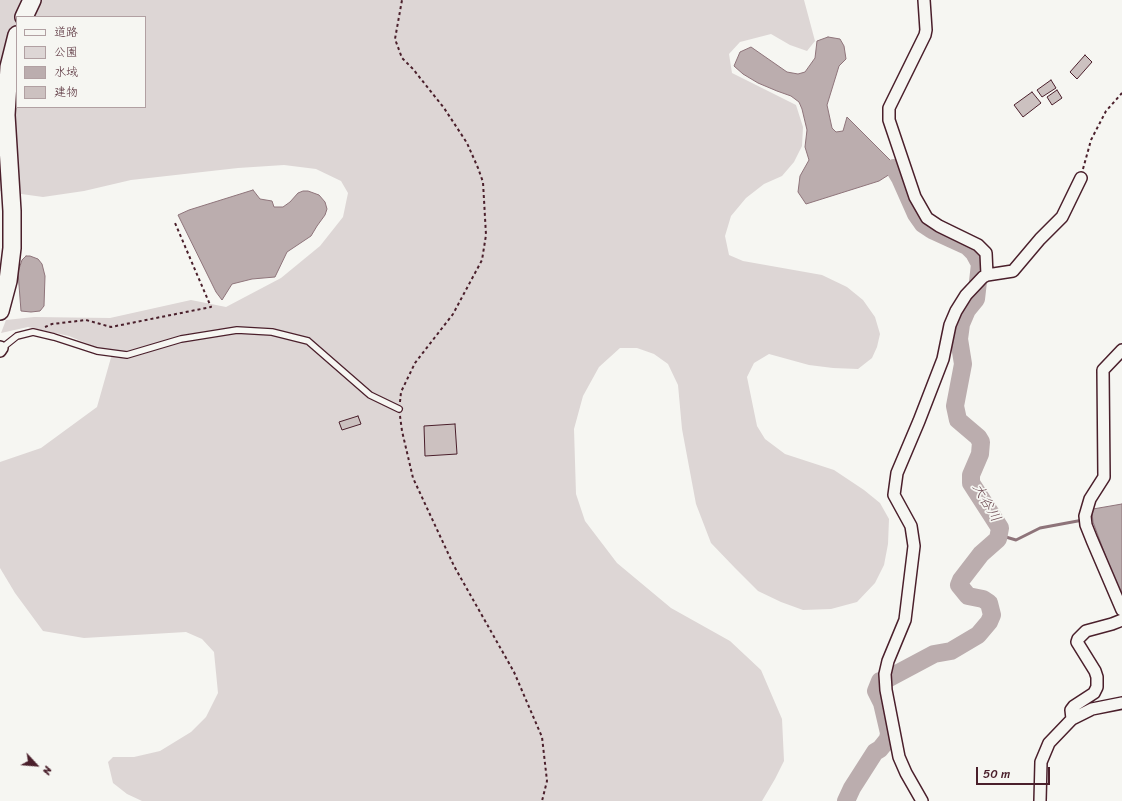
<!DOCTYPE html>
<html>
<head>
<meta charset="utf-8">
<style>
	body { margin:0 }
	#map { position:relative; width:1122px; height:801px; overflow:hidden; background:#f6f6f2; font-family:Sriracha,"Klee One",sans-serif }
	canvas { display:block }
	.legend { position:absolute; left:16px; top:16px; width:130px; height:92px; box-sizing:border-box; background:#f6f6f2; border:1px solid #b1a0a2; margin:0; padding:5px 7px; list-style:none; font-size:12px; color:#4a1f2b }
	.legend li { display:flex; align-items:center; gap:8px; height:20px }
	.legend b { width:20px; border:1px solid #b1a0a2 }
	.north { position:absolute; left:16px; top:745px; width:40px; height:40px; -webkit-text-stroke:3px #f6f6f2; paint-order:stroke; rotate:116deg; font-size:11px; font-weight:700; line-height:16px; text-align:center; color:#4a1f2b }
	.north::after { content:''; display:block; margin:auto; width:14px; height:18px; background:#4a1f2b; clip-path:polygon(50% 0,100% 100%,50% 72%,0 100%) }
	.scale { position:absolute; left:976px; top:767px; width:74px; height:18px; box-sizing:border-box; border:2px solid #4a1f2b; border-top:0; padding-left:5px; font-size:12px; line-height:14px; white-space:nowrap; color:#4a1f2b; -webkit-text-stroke:3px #f6f6f2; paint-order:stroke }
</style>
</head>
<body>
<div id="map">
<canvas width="1122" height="801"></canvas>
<ul class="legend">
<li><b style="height:5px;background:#f6f6f2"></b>道路</li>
<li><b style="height:11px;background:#ddd6d5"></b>公園</li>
<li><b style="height:11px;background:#bbadae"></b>水域</li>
<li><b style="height:11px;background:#ccc1c0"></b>建物</li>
</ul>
<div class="north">N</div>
<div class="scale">50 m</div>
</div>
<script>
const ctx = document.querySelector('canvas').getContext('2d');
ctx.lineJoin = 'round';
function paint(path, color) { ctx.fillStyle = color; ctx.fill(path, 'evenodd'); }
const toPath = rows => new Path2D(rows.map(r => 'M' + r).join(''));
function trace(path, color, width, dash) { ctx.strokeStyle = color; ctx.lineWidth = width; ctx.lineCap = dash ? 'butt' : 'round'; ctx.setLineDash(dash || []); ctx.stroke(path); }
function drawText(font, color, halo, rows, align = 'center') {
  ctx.font = font + ' Sriracha,"Klee One",sans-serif'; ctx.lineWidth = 3.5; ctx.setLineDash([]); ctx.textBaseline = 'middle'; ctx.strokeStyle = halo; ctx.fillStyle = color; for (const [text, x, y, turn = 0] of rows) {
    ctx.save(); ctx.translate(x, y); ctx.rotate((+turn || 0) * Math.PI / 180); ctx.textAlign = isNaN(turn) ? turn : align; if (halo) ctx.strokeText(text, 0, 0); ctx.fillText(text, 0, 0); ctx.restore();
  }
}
const green = toPath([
	[0,0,804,0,815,41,807,51,790,45,771,34,740,42,729,54,732,73,796,105,803,127,802,146,794,162,782,176,764,184,746,198,731,216,725,236,729,255,743,261,822,275,847,287,863,300,875,317,880,334,877,347,872,358,858,369,833,368,809,365,769,354,754,363,747,377,757,426,765,439,785,454,834,470,864,490,880,503,889,519,888,544,884,565,875,583,857,602,831,609,803,610,781,602,758,591,735,568,711,543,696,504,682,429,678,385,668,364,654,354,637,348,620,348,599,367,583,396,574,429,576,494,585,521,617,563,671,608,730,641,761,670,782,719,784,761,775,779,762,801,142,801,127,794,113,783,108,762,113,757,134,757,160,751,191,732,206,717,218,693,214,652,202,639,186,632,84,638,43,631,15,593,0,568,0,462,41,448,97,407,112,354,69,336,28,327,1,333,6,320,34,317,110,318,191,300,226,307,281,278,320,246,343,217,348,193,341,181,316,169,284,165,238,168,131,180,84,191,43,197,0,191],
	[17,17,145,17,145,107,17,107]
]);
const water = toPath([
	[828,37,840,39,844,46,846,59,839,66,827,105,832,128,836,132,843,131,847,117,895,165,890,174,879,181,806,204,798,192,800,176,809,160,805,147,807,130,802,109,799,102,791,96,777,91,758,83,743,74,734,66,740,52,751,47,787,72,798,74,805,72,815,58,817,41,828,37],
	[253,190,260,199,272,201,274,207,283,207,290,202,298,193,303,191,308,191,319,195,325,202,327,209,325,215,317,226,311,236,287,252,275,277,252,279,232,284,222,300,216,292,178,215,189,210,253,190],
	[26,256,30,256,38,259,42,264,45,276,44,306,40,311,31,312,21,311,18,272,22,260,26,256],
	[1122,504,1122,600,1093,522,1092,512,1093,509,1122,504]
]);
const stream = toPath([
	[999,535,1016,540,1040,528,1083,520]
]);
const river = toPath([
	[846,801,852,788,875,752,880,749,888,739,889,733,882,703,876,691,880,681,889,678,934,654,951,651,978,635,989,622,992,615,989,603,983,599,968,596,959,585,961,580,981,554,998,539,1000,528,971,483,971,475,980,454,981,442,978,437,958,420,955,406,963,364,959,339,961,324,967,310,976,299,980,264,974,253,967,246,932,230,923,224,916,214,900,178,894,168]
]);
const building = toPath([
	[1085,55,1092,62,1077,79,1070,72,1085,55],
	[1051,80,1056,88,1042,97,1037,90,1051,80],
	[1057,90,1062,98,1052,105,1047,97,1057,90],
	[1032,92,1041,103,1023,117,1014,105,1032,92],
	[358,416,361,424,342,430,339,422,358,416],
	[455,424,457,454,425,456,424,426,455,424]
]);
const path = toPath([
	[1083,169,1091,140,1106,111,1122,93],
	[45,327,52,324,86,320,111,327,211,307,175,223],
	[400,402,401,392,415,363,453,314,482,260,486,235,483,182,478,168,467,143,444,108,413,69,402,58,395,39,402,0],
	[400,416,402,431,413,478,454,566,514,672,542,737,547,781,542,801]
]);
const lane = toPath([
	[2,348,17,336,33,332,54,337,97,351,127,355,181,339,237,330,272,332,308,341,370,395,399,409]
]);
const street = toPath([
	[924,0,926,30,925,35,889,108,889,120,915,197,927,218,939,226,978,245,986,253,987,275],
	[0,347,2,348,0,351],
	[1122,350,1103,370,1104,477,1090,499,1085,516,1086,525,1092,540,1122,610],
	[1072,719,1071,710,1074,706,1094,693,1097,687,1097,677,1095,671,1077,642,1078,639,1086,631,1112,624,1122,620],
	[922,801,906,773,899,757,886,690,885,674,888,661,905,620,914,546,911,526,894,495,897,473,919,421,943,359,950,325,956,311,966,295,983,277,987,275,1013,271,1040,239,1062,217,1081,178],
	[1040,801,1041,762,1049,743,1072,719,1092,709,1122,703]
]);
const primary = toPath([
	[24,17,32,0],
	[0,311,8,281,12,248,12,211,6,115,9,67,17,35]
]);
const waterNames = [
	["大谷川",986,503,60]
];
paint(green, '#ddd6d5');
paint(water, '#bbadae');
trace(water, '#8e747a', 1);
trace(stream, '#8e747a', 3);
trace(river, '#bbadae', 18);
paint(building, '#ccc1c0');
trace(building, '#4a1f2b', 1);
trace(lane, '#4a1f2b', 8);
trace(street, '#4a1f2b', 14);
trace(primary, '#4a1f2b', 20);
trace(path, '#4a1f2b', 2, [3, 3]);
trace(lane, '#f6f6f2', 5.5);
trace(street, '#f6f6f2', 11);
trace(primary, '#f6f6f2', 17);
drawText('italic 14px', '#6c4a52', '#f6f6f2', waterNames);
</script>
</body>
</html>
